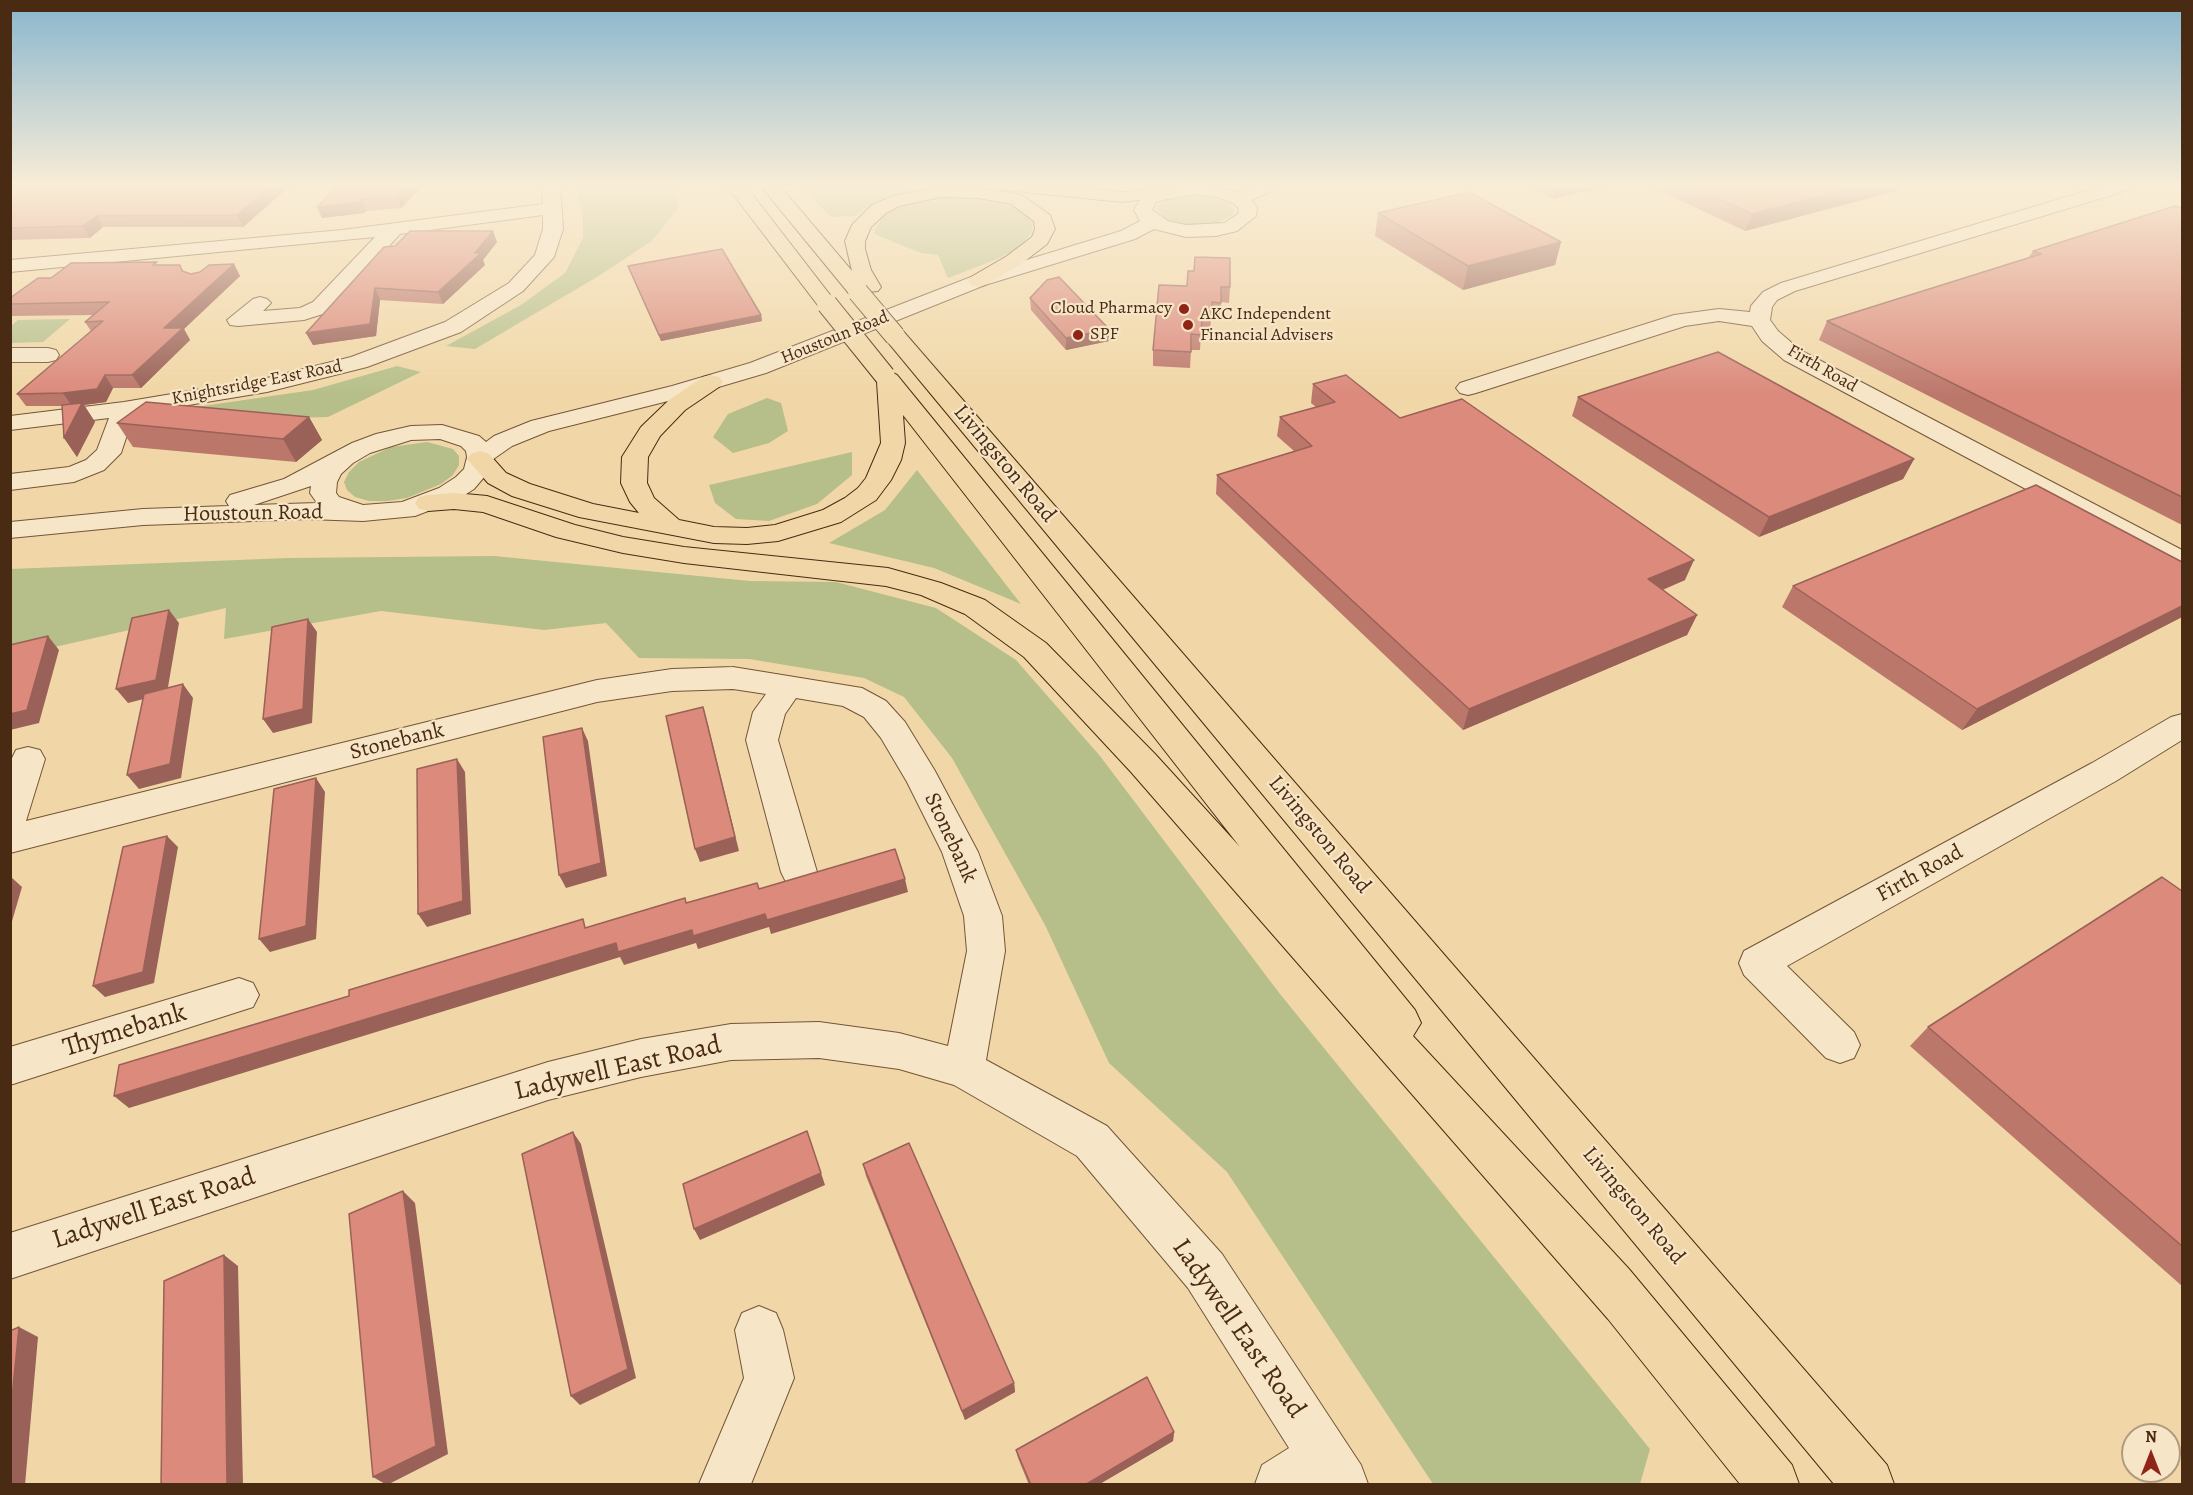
<!DOCTYPE html>
<html>
<head>
<meta charset="utf-8">
<style>
	body { margin:0 }
	#map { position:relative; width:2193px; height:1495px; overflow:hidden; background:#f1d7a7; font-family:Alegreya,serif }
	canvas { display:block }
	.frame { position:absolute; inset:0; border:12px solid #492a13; pointer-events:none }
	.north { position:absolute; left:2121px; top:1423px; width:60px; height:60px; box-sizing:border-box; background:#f6e5c6; border:2px solid #b19a7e; border-radius:50%; rotate:0deg; font-size:16px; font-weight:700; line-height:24px; text-align:center; color:#492a13 }
	.north::after { content:''; display:block; margin:auto; width:21px; height:27px; background:#8f2418; clip-path:polygon(50% 0,100% 100%,50% 72%,0 100%) }
</style>
</head>
<body>
<div id="map">
<canvas width="2193" height="1495"></canvas>
<div class="frame"></div>
<div class="north">N</div>
</div>
<script>
const ctx = document.querySelector('canvas').getContext('2d');
ctx.lineJoin = 'round';
function paint(path, color) { ctx.fillStyle = color; ctx.fill(path, 'evenodd'); }
const toPath = rows => new Path2D(rows.map(r => 'M' + r).join(''));
function trace(path, color, width, dash) { ctx.strokeStyle = color; ctx.lineWidth = width; ctx.lineCap = dash ? 'butt' : 'round'; ctx.setLineDash(dash || []); ctx.stroke(path); }
function drawText(font, color, halo, rows, align = 'center') {
  ctx.font = font + ' Alegreya,serif'; ctx.lineWidth = 4.5; ctx.setLineDash([]); ctx.textBaseline = 'middle'; ctx.strokeStyle = halo; ctx.fillStyle = color; for (const [text, x, y, turn = 0] of rows) {
    ctx.save(); ctx.translate(x, y); ctx.rotate((+turn || 0) * Math.PI / 180); ctx.textAlign = isNaN(turn) ? turn : align; if (halo) ctx.strokeText(text, 0, 0); ctx.fillText(text, 0, 0); ctx.restore();
  }
}
const green = toPath([
	[575,185,674,185,678,208,652,241,597,277,475,349,446,346,521,305,565,273,583,238,583,217],
	[801,185,871,185,919,190,878,200,855,216,830,217],
	[1195,194,1227,201,1234,211,1231,216,1214,224,1188,225,1166,219,1156,209,1163,200,1172,196],
	[942,197,972,197,1016,207,1026,214,1033,223,1031,234,1018,248,995,260,948,278,938,255,921,253,874,234,876,227,884,216,895,208],
	[70,319,43,342,11,343,11,326,18,320],
	[397,366,421,372,328,417,294,418,196,407,313,390],
	[767,398,781,403,788,431,769,443,733,453,713,437,728,414],
	[427,442,453,449,459,456,459,465,453,475,441,484,407,498,387,501,369,501,355,497,347,490,344,482,349,472,359,462,391,447],
	[852,452,852,475,817,504,769,521,736,519,715,503,709,485],
	[917,470,1021,604,934,568,829,543,885,510],
	[494,556,750,581,836,582,936,608,1016,660,1100,756,1280,994,1650,1449,1640,1484,1433,1484,1227,1172,1109,1063,1045,925,952,758,904,697,864,678,749,659,639,658,606,623,544,630,381,611,224,639,226,608,11,657,10,569,288,558]
]);
const minor = toPath([
	[542,185,560,185,563,229,554,257,523,291,461,332,367,367,267,392,134,414,121,453,104,470,74,482,10,490,10,474,69,467,86,460,97,450,109,418,10,430,10,416,124,402,267,378,351,357,445,322,509,283,535,255,543,229,543,215,400,234,329,312,304,320,238,326,230,325,227,320,253,299,260,297,267,299,271,303,263,311,300,308,313,302,375,237,10,272,10,260,342,230,543,204,542,185],
	[1183,185,1220,187,1238,193,1254,185,1279,185,1276,189,1251,200,1257,207,1256,216,1237,231,1216,236,1186,237,1154,229,1135,239,985,285,766,373,688,396,549,431,512,446,492,460,485,476,474,489,457,500,415,516,363,521,308,519,143,525,10,538,10,522,143,509,229,506,226,501,230,495,284,479,352,443,376,434,411,426,442,425,479,436,486,442,494,436,531,421,672,386,750,363,971,277,1121,231,1140,221,1134,210,1143,195,1157,190,1183,185],
	[1195,194,1217,197,1233,203,1239,208,1238,214,1224,223,1186,225,1168,221,1152,210,1156,202,1162,200,1195,194],
	[440,439,461,446,466,451,467,457,464,469,456,477,439,488,402,502,363,505,339,497,336,493,337,482,341,474,353,463,370,453,411,440,440,439],
	[311,486,310,493,317,503,254,505,311,486],
	[2106,185,2135,185,2132,189,1795,291,1777,300,1772,307,1770,320,1778,331,1800,350,2182,550,2182,569,2172,567,1784,360,1762,341,1752,326,1719,321,1685,326,1476,393,1468,395,1460,393,1456,388,1460,383,1674,315,1719,309,1750,312,1751,306,1763,292,1781,283,2106,185],
	[10,348,48,348,56,350,59,355,56,360,48,362,10,362,10,348],
	[733,667,862,688,886,701,905,722,935,771,978,852,1002,916,1005,951,986,1060,1107,1126,1222,1254,1361,1465,1368,1484,1255,1484,1262,1465,1289,1448,1188,1288,1077,1156,954,1085,899,1069,819,1058,731,1060,641,1077,548,1100,10,1279,10,1233,548,1062,641,1039,731,1024,819,1022,899,1033,948,1046,967,951,964,916,942,852,907,782,881,738,864,717,843,706,796,698,785,714,778,740,817,872,812,882,799,886,786,882,781,872,746,740,753,712,766,694,733,689,672,691,597,702,10,853,10,762,16,750,28,747,40,750,45,759,26,821,597,680,672,669,733,667],
	[2182,714,2182,740,2116,781,1787,966,1854,1032,1860,1045,1854,1058,1840,1063,1826,1058,1744,975,1739,963,1744,951,2092,763,2171,717,2182,714],
	[239,978,253,983,259,995,253,1007,10,1085,10,1047,239,978],
	[759,1306,776,1313,783,1330,794,1378,751,1484,699,1484,744,1378,735,1330,742,1313,759,1306]
]);
const major = toPath([
	[726,185,745,185,834,300,838,304,834,308,827,310,820,308,726,185],
	[760,185,779,185,852,271,845,241,852,225,872,205,893,196,941,187,979,188,1017,194,1023,196,1050,215,1055,229,1047,244,1021,264,985,285,978,287,971,285,968,281,971,277,1007,256,1032,237,1035,229,1034,221,1011,204,979,198,941,197,899,206,886,213,871,227,865,241,865,249,871,270,881,287,878,291,868,292,865,296,858,298,851,296,760,185],
	[996,185,1062,185,1122,192,1168,186,1174,187,1177,191,1174,195,1168,196,1122,202,1005,190,996,185],
	[895,329,903,331,1887,1465,1894,1484,1834,1484,887,341,884,336,887,331,895,329],
	[885,369,897,375,1415,1010,1421,1023,1413,1036,1629,1269,1792,1465,1799,1484,1740,1484,1608,1319,1131,772,1024,657,965,614,921,595,886,586,684,563,623,553,556,537,483,512,454,509,428,511,419,509,415,503,419,497,428,495,454,493,487,496,575,525,623,537,684,547,888,568,941,583,985,600,1046,643,1155,754,1240,847,903,415,905,443,901,460,891,480,876,500,841,522,778,541,747,544,714,543,579,517,512,496,488,483,467,459,471,454,480,451,489,454,506,473,530,484,593,504,639,513,630,502,621,483,622,457,641,427,669,400,703,377,711,375,719,377,723,382,719,387,685,410,660,436,648,457,647,483,654,498,679,520,714,527,747,528,775,525,823,510,845,498,858,488,866,478,881,443,877,382,873,376,877,371,885,369]
]);
const majorBridge = toPath([
	[858,292,895,336],
	[827,304,885,376]
]);
const wall = toPath([
	[10,185,291,185,243,227,103,227,90,238,10,240],
	[339,185,423,185,401,208,366,211,364,213,322,218,317,207],
	[1527,185,1610,185,1553,199],
	[1648,185,1902,185,1900,190,1745,231],
	[2182,208,2182,525,1819,340,1827,321,2029,257,2033,251],
	[1378,213,1561,242,1555,265,1463,290,1375,236],
	[497,242,483,260,485,265,443,304,380,300,376,336,313,345,306,333,384,247],
	[234,264,240,276,184,329,190,340,141,388,113,388,106,402,84,405,95,422,77,457,64,438,62,406,26,406,17,394,91,331,85,322,93,315,10,316,10,298,51,278,159,265,180,265,184,272,191,274],
	[628,266,761,315,762,321,661,341,630,272],
	[1187,286,1230,287,1229,303,1221,302,1220,318,1211,318,1210,334,1201,334,1200,350,1191,350,1190,368,1153,366,1153,350],
	[1030,298,1109,341,1066,350,1031,310],
	[1313,384,1400,418,1685,580,1663,590,1697,615,1687,635,1463,730,1216,494,1217,475,1294,451,1277,436,1280,417,1316,407,1311,403],
	[1578,397,1914,459,1903,479,1759,537,1572,416],
	[309,417,322,440,296,462,133,447,117,423],
	[2182,562,2182,617,1962,730,1782,607,1793,586],
	[2182,891,2182,1286,1910,1046,1928,1027],
	[863,1164,1014,1383,1015,1392,965,1420,866,1176],
	[1174,1432,1173,1441,1098,1485,1029,1485,1018,1458,1016,1450]
]);
const shadedWall = toPath([
	[272,185,291,185,243,227,237,215],
	[407,185,423,185,401,208,396,197],
	[1557,185,1610,185,1553,199],
	[1862,185,1902,185,1900,190,1745,231,1752,214],
	[361,199,366,211,364,213,322,218,317,207],
	[97,216,103,227,90,238,83,226],
	[493,231,497,242,483,260,485,265,443,304,438,292,475,253],
	[1561,242,1555,265,1463,290,1468,266],
	[234,264,240,276,184,329,190,340,141,388,132,375,164,328],
	[375,288,380,300,376,336,313,345,306,333],
	[761,315,762,321,661,341,659,335],
	[1109,329,1109,341,1066,350,1066,338],
	[105,375,113,388,106,402,84,405,95,422,77,457,64,438,72,406,63,393],
	[309,417,322,440,296,462,283,439],
	[1914,459,1903,479,1759,537,1769,517],
	[1694,560,1685,580,1639,599,1648,579],
	[2182,606,2182,617,1962,730,1977,709],
	[169,610,179,623,167,693,128,703,116,689],
	[1697,615,1687,635,1463,730,1469,709],
	[308,619,317,632,312,723,273,733,263,719],
	[48,636,59,650,39,723,10,730,10,714],
	[183,684,193,698,181,778,139,789,127,775],
	[703,707,707,721,739,851,700,862,695,849],
	[582,728,588,741,607,876,566,888,559,875],
	[457,759,465,772,471,914,427,927,418,914],
	[316,778,325,792,316,939,270,952,259,939],
	[167,836,178,847,154,983,105,997,93,986],
	[10,876,22,887,10,928],
	[905,879,908,892,771,934,769,927,698,949,696,943,624,965,620,957,129,1108,114,1096,616,943,692,930,765,914],
	[807,1131,825,1185,700,1240,694,1229],
	[573,1132,581,1144,636,1378,580,1405,571,1396,581,1168],
	[403,1191,415,1203,448,1454,387,1485,373,1477],
	[224,1255,238,1266,243,1485,227,1485],
	[19,1327,38,1337,25,1485,10,1485,10,1418],
	[1014,1383,1015,1392,965,1420,962,1411],
	[1174,1432,1173,1441,1098,1485,1085,1485]
]);
const building = toPath([
	[10,185,272,185,237,215,97,216,83,226,10,228,10,185],
	[339,185,407,185,396,197,361,199,359,202,317,207,339,185],
	[1689,185,1862,185,1752,214,1689,185],
	[1469,192,1561,242,1468,266,1378,213,1469,192],
	[2175,206,2182,208,2182,497,1827,321,2041,254,2033,251,2175,206],
	[410,231,493,231,475,253,481,253,438,292,375,288,370,324,306,333,384,247,395,246,410,231],
	[722,249,761,315,659,335,628,266,722,249],
	[1195,257,1230,258,1230,287,1221,287,1221,303,1212,302,1211,318,1202,318,1201,335,1191,334,1191,352,1153,350,1159,285,1187,286,1188,271,1194,271,1195,257],
	[157,262,153,265,180,265,182,271,191,274,200,272,209,265,234,264,164,328,183,328,132,375,105,375,97,389,63,393,17,394,103,321,85,322,109,302,10,304,10,298,38,278,51,278,71,263,157,262],
	[1059,277,1109,329,1066,338,1030,298,1047,280,1059,277],
	[1718,352,1914,459,1769,517,1578,397,1718,352],
	[1346,375,1400,418,1462,399,1694,560,1648,579,1697,615,1469,709,1217,475,1312,446,1280,417,1335,402,1313,384,1346,375],
	[146,402,309,417,283,439,117,423,146,402],
	[82,403,64,438,62,405,82,403],
	[2036,485,2182,562,2182,606,1977,709,1793,586,2036,485],
	[169,610,156,680,116,689,132,618,169,610],
	[308,619,303,709,263,719,272,627,308,619],
	[48,636,27,710,10,714,10,645,48,636],
	[183,684,170,764,127,775,144,694,183,684],
	[703,707,735,837,695,849,666,716,703,707],
	[582,728,601,863,559,875,543,737,582,728],
	[457,759,463,901,418,914,417,769,457,759],
	[316,778,306,926,259,939,274,789,316,778],
	[167,836,143,972,93,986,123,847,167,836],
	[895,849,905,879,767,920,765,914,693,936,692,930,618,952,616,943,114,1096,119,1065,349,996,349,990,583,919,585,928,685,898,686,903,757,883,759,889,895,849],
	[2162,877,2182,891,2182,1246,1928,1027,2162,877],
	[807,1131,821,1173,694,1229,683,1184,807,1131],
	[573,1132,628,1369,571,1396,522,1154,573,1132],
	[909,1143,1014,1383,962,1411,863,1164,909,1143],
	[403,1191,436,1446,373,1477,349,1214,403,1191],
	[224,1255,227,1485,161,1485,164,1281,224,1255],
	[19,1327,10,1418,10,1331,19,1327],
	[1147,1377,1174,1432,1085,1485,1031,1485,1016,1450,1147,1377]
]);
const markers = [
	[1184,309,6,"#8f2418"],
	[1188,325,6,"#8f2418"],
	[1078,335,6,"#8f2418"]
];
const farPoinames = [
	["Cloud Pharmacy",1172,309,"right"],
	["AKC Independent",1200,315],
	["Financial Advisers",1200,336],
	["SPF",1090,335]
];
const farStreetnames = [
	["Houstoun Road",835,338,-22],
	["Firth Road",1822,369,30],
	["Knightsridge East Road",257,383,-11]
];
const streetNames = [
	["Livingston Road",1004,464,50],
	["Houstoun Road",253,514,-1],
	["Stonebank",397,742,-14],
	["Livingston Road",1319,835,50],
	["Stonebank",950,838,65],
	["Firth Road",1920,874,-29],
	["Livingston Road",1633,1206,50]
];
const nearStreetnames = [
	["Thymebank",125,1031,-17],
	["Ladywell East Road",618,1069,-13],
	["Ladywell East Road",154,1209,-18],
	["Ladywell East Road",1238,1329,55]
];
paint(green, '#b6bf8a');
trace(minor, '#735538', 2);
trace(major, '#492a13', 2);
paint(minor, '#f6e5c6');
paint(major, '#f1d7a7');
trace(majorBridge, '#492a13', 22, []);
trace(majorBridge, '#f1d7a7', 20);
paint(wall, '#bc776b');
paint(shadedWall, '#996157');
paint(building, '#db8a7c');
trace(building, '#996157', 1.5);
const sky = ctx.createLinearGradient(0, 0, 0, 395);
sky.addColorStop(0, '#89b6ce');
sky.addColorStop(0.47, '#f9edd7');
sky.addColorStop(1, '#f9edd700');
ctx.fillStyle = sky;
ctx.fillRect(0, 0, 2193, 395);
for (const [x, y, r, color] of markers) { const dot = new Path2D(); dot.arc(x, y, r, 0, 2 * Math.PI); ctx.fillStyle = color; ctx.fill(dot); trace(dot, '#f6e5c6', 2); }
drawText('18px', '#492a13', '#f6e5c6', farPoinames, 'left');
drawText('18px', '#492a13', '#f6e5c6', farStreetnames);
drawText('22px', '#492a13', '#f6e5c6', streetNames);
drawText('27px', '#492a13', '#f6e5c6', nearStreetnames);
</script>
</body>
</html>
